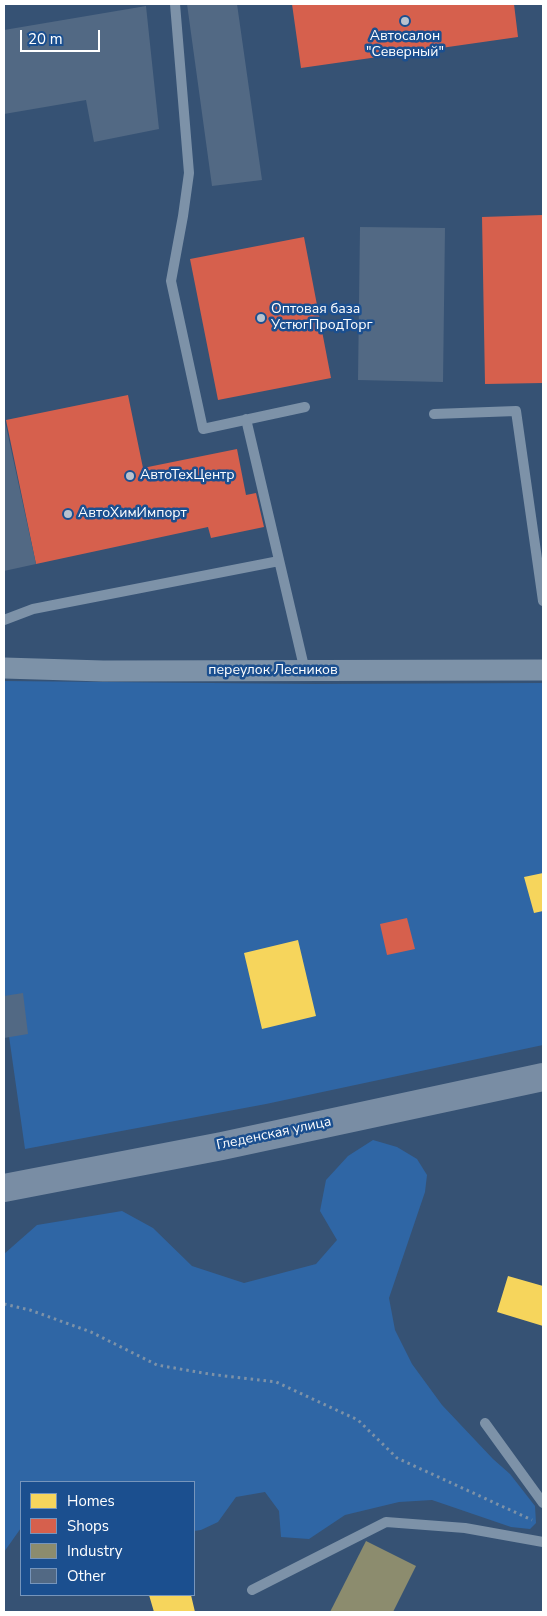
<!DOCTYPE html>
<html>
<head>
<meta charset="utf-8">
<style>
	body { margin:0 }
	#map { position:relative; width:547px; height:1616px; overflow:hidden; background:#365274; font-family:"Nunito Sans",sans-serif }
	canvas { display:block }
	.frame { position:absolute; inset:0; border:5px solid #fff; pointer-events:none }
	.legend { position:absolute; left:20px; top:1481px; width:175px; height:115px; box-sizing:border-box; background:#1b4f8f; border:1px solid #7695bc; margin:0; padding:6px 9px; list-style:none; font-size:15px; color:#fff }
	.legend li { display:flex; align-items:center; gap:10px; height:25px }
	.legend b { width:25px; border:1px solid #7695bc }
	.scale { position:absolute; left:20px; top:30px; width:80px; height:22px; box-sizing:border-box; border:2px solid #fff; border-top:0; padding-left:6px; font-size:15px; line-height:18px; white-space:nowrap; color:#fff; -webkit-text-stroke:4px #1b4f8f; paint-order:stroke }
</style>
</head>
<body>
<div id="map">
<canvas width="547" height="1616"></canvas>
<div class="frame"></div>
<ul class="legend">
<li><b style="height:14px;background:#f6d55c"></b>Homes</li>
<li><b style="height:14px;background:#d6604d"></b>Shops</li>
<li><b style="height:14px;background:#8c8c6e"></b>Industry</li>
<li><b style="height:14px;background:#526984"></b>Other</li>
</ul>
<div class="scale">20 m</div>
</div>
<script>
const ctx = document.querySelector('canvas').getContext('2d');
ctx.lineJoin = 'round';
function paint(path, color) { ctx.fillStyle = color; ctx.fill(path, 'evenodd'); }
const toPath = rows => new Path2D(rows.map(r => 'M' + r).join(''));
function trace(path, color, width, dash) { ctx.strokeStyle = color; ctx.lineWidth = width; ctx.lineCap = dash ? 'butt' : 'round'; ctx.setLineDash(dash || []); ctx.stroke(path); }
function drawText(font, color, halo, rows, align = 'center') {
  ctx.font = font + ' "Nunito Sans",sans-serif'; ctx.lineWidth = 5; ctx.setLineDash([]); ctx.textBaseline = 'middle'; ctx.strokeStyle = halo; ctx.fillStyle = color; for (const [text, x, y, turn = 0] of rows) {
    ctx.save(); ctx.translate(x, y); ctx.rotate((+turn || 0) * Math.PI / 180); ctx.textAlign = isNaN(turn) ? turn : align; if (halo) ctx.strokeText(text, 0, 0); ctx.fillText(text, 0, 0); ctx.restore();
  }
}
const green = toPath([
	[4,681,314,684,543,683,543,1045,266,1104,25,1149,4,1001],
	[373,1140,397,1147,417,1159,427,1175,425,1192,389,1298,395,1330,412,1364,442,1405,493,1459,510,1474,535,1506,536,1523,530,1529,511,1527,432,1500,399,1502,345,1515,309,1539,281,1537,279,1511,265,1492,236,1497,218,1522,201,1530,194,1531,194,1482,21,1482,21,1528,4,1552,4,1254,37,1225,122,1211,153,1228,192,1266,244,1283,316,1264,337,1240,320,1211,326,1180,348,1156]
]);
const homes = toPath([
	[543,873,543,911,534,913,524,877],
	[298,940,316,1016,262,1029,244,953],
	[508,1276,543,1286,543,1326,497,1312],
	[149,1595,191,1595,195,1612,154,1612]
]);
const shops = toPath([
	[292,4,514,4,518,37,301,68],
	[543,215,543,383,485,384,482,217],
	[304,237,331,378,218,400,190,259],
	[128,395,143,468,237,449,246,495,256,493,264,527,211,538,208,527,36,564,6,420],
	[407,918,415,949,387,955,380,924]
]);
const industry = toPath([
	[366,1541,416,1566,393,1612,330,1612]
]);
const building = toPath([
	[187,4,237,4,262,180,212,186],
	[146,6,159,129,94,142,86,100,4,114,4,30],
	[360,227,445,228,443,382,358,380],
	[4,417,36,564,4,571],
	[23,993,28,1034,4,1038,4,996]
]);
const path = toPath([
	[4,1304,30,1310,91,1332,157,1365,209,1374,276,1382,358,1420,397,1458,532,1520]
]);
const service = toPath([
	[175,4,189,173,183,216,171,281,203,429,305,407],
	[434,414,516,411,543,601],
	[246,419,305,671],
	[4,620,33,609,279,561],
	[485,1423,543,1503],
	[252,1590,386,1522,465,1528,543,1542]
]);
const minor = toPath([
	[4,668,103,671,543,670]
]);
const secondary = toPath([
	[4,1188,222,1146,543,1077]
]);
const markers = [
	[405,21,5,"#b9c2ce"],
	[261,318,5,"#b9c2ce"],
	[130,476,5,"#b9c2ce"],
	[68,514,5,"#b9c2ce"]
];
const poiNames = [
	["Автосалон",405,37,"center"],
	["\"Северный\"",405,53,"center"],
	["Оптовая база",271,310],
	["УстюгПродТорг",271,326],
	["АвтоТехЦентр",140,476],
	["АвтоХимИмпорт",78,514]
];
const streetNames = [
	["переулок Лесников",273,671],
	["Гледенская улица",274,1134,-12]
];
paint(green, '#2f66a5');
paint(homes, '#f6d55c');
paint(shops, '#d6604d');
paint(industry, '#8c8c6e');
paint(building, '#526984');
trace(path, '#7d92a8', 3, [2.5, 4]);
trace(service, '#7d92a8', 10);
trace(minor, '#7d92a8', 21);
trace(secondary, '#798da4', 28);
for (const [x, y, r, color] of markers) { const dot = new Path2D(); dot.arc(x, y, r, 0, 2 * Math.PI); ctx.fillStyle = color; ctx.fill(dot); trace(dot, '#1b4f8f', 2); }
drawText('14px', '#fff', '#1b4f8f', poiNames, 'left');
drawText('14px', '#fff', '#1b4f8f', streetNames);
</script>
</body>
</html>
